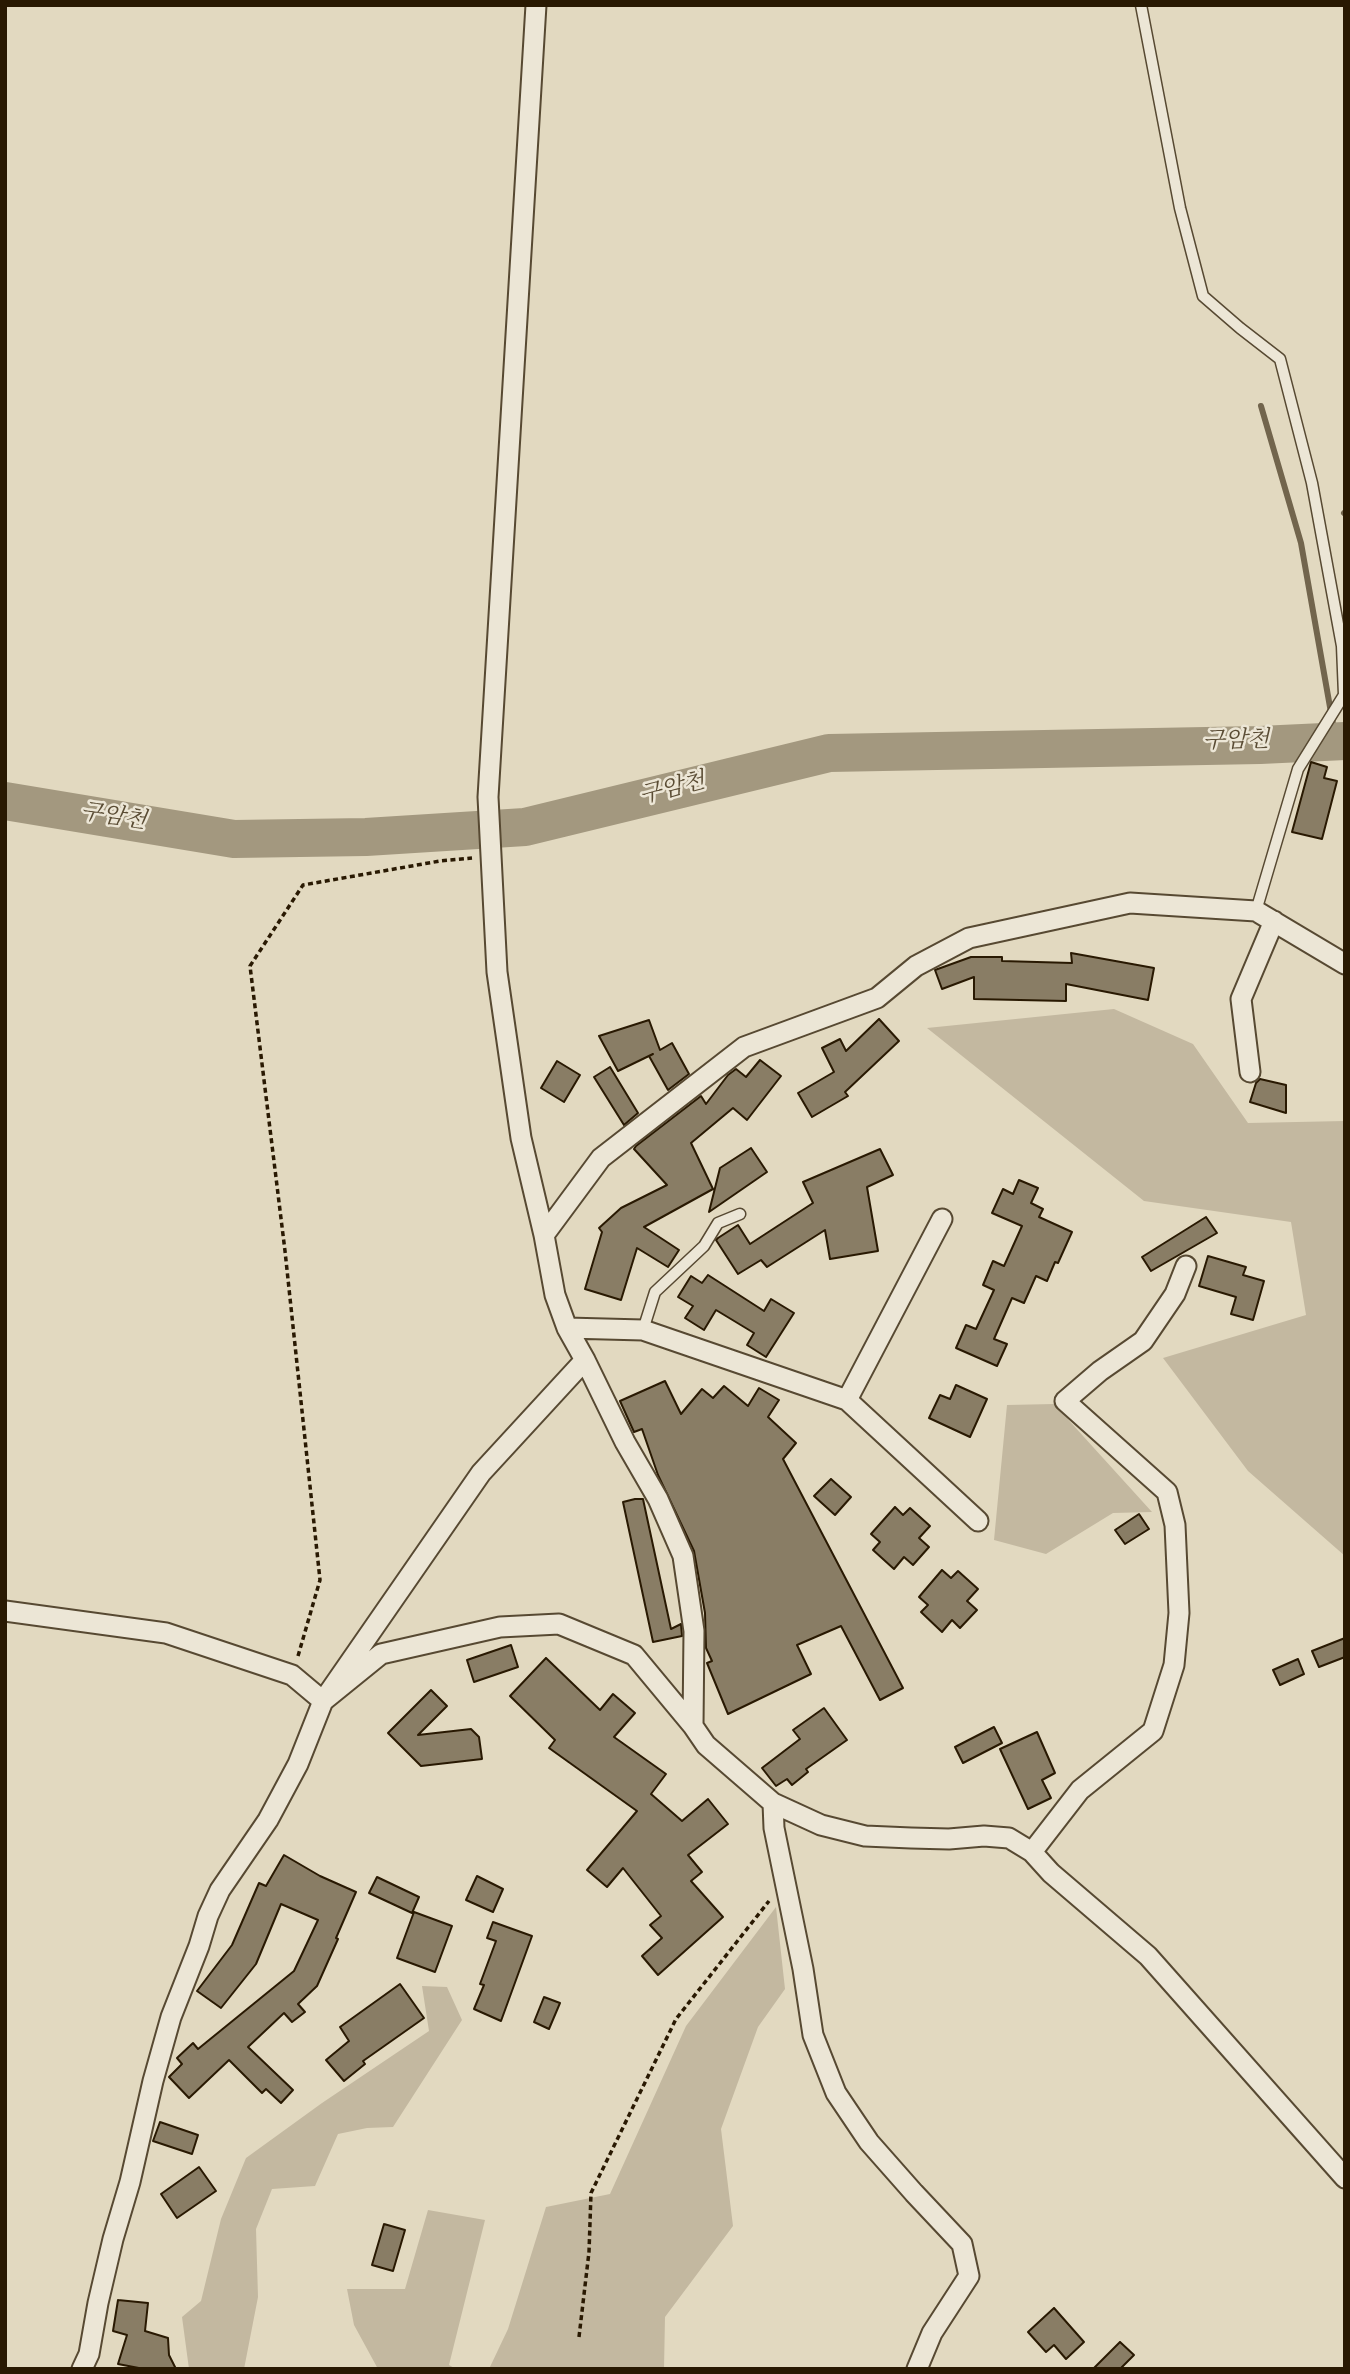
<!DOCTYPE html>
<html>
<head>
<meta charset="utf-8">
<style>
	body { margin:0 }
	#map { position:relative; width:1350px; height:2374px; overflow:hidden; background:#e2d9c0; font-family:"Sorts Mill Goudy",serif }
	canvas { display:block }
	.frame { position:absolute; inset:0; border:7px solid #291902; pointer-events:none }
</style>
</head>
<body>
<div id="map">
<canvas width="1350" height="2374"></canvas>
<div class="frame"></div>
</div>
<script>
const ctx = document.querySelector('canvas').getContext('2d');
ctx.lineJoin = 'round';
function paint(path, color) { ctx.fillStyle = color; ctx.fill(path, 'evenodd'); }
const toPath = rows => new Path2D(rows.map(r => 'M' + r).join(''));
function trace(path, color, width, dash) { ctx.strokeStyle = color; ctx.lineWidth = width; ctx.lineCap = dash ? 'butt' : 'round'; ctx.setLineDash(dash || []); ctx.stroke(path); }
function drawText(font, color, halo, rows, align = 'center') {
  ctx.font = font + ' "Sorts Mill Goudy","Noto Serif KR",serif'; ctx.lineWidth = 5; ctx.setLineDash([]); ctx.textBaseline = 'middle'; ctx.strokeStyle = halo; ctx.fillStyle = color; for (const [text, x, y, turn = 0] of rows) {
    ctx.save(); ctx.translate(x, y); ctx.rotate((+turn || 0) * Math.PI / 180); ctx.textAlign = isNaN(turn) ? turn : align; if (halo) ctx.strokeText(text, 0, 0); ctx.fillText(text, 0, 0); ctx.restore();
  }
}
const green = toPath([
	[1114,1009,1193,1044,1248,1123,1345,1121,1345,1556,1248,1471,1163,1358,1306,1315,1291,1222,1144,1201,927,1028],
	[1054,1404,1152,1512,1113,1513,1046,1554,994,1540,1007,1405],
	[776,1907,785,1989,758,2027,721,2129,733,2226,665,2317,664,2369,489,2369,508,2329,546,2207,610,2194,686,2026],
	[422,1986,447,1987,462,2020,393,2127,367,2128,338,2134,315,2186,272,2189,256,2229,258,2297,244,2369,189,2369,182,2317,201,2301,221,2219,246,2158,322,2103,429,2031],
	[428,2210,485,2220,449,2365,456,2369,378,2369,354,2325,347,2289,405,2289]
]);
const stream = toPath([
	[1261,406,1301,543,1336,741],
	[1344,513,1345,514]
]);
const river = toPath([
	[5,801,234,839,366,837,525,827,829,753,1260,745,1345,741]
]);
const building = toPath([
	[1311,762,1327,767,1324,778,1337,781,1322,839,1292,832,1311,762],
	[1071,953,1154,968,1148,1000,1066,984,1066,1001,974,999,974,977,942,989,935,970,971,957,1002,957,1002,961,1072,963,1071,953],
	[879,1019,899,1041,845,1092,848,1096,812,1117,798,1093,834,1072,822,1048,840,1039,846,1051,879,1019],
	[649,1020,660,1050,672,1043,689,1074,668,1090,649,1056,653,1054,618,1071,599,1036,649,1020],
	[760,1060,781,1076,747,1120,733,1108,691,1143,713,1189,644,1227,679,1250,668,1267,637,1248,621,1300,585,1289,602,1232,599,1228,621,1208,667,1185,634,1149,636,1146,701,1096,706,1104,728,1075,736,1069,746,1077,760,1060],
	[557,1061,580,1075,564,1102,541,1088,557,1061],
	[610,1067,638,1113,624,1125,594,1077,610,1067],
	[1260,1079,1286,1085,1286,1113,1250,1102,1256,1083,1260,1079],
	[751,1148,767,1172,709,1212,720,1168,751,1148],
	[880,1149,893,1175,867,1187,878,1251,830,1259,825,1230,767,1267,761,1260,738,1274,716,1240,718,1238,738,1225,750,1244,813,1203,803,1182,880,1149],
	[1019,1180,1038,1188,1031,1203,1043,1209,1039,1217,1072,1232,1058,1263,1055,1262,1047,1281,1036,1276,1024,1303,1012,1298,994,1339,1007,1344,997,1366,956,1348,966,1325,976,1329,994,1290,983,1285,993,1261,1004,1266,1022,1226,992,1213,1003,1189,1013,1194,1019,1180],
	[1206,1217,1217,1233,1151,1271,1142,1257,1206,1217],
	[1208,1256,1246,1267,1243,1275,1264,1281,1253,1320,1231,1314,1236,1297,1199,1286,1208,1256],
	[708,1275,764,1311,771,1299,794,1313,766,1357,747,1345,754,1333,716,1310,704,1330,685,1318,693,1306,678,1297,691,1276,702,1283,708,1275],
	[665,1381,681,1414,702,1389,713,1398,724,1386,748,1406,759,1388,779,1400,768,1417,796,1443,783,1459,903,1688,880,1700,841,1626,797,1645,811,1674,728,1714,707,1663,712,1661,706,1648,705,1613,694,1551,658,1475,642,1429,634,1432,620,1401,665,1381],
	[956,1385,987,1399,970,1437,929,1418,940,1395,950,1399,956,1385],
	[831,1479,851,1497,835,1515,814,1496,831,1479],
	[635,1499,643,1499,671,1629,681,1624,682,1636,653,1642,623,1502,635,1499],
	[895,1507,903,1515,910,1508,930,1526,919,1538,929,1547,913,1565,904,1557,894,1569,873,1550,880,1542,871,1534,895,1507],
	[1139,1514,1149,1529,1125,1544,1115,1530,1139,1514],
	[942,1570,951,1578,958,1571,978,1589,967,1601,977,1610,960,1628,952,1620,942,1632,921,1612,928,1605,919,1597,942,1570],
	[1345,1638,1345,1657,1319,1667,1312,1651,1345,1638],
	[511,1645,518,1667,474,1682,467,1660,511,1645],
	[546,1658,600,1710,613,1694,635,1713,614,1737,666,1774,651,1794,682,1821,708,1799,728,1824,688,1855,702,1872,691,1881,723,1917,658,1975,642,1956,662,1938,650,1925,661,1916,623,1868,607,1887,587,1870,637,1811,549,1748,555,1740,510,1696,546,1658],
	[1298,1659,1304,1674,1280,1685,1273,1670,1298,1659],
	[431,1690,447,1706,418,1735,471,1729,479,1737,482,1759,421,1766,388,1733,431,1690],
	[824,1708,847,1740,806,1769,808,1772,792,1785,787,1779,776,1786,762,1768,800,1739,793,1730,824,1708],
	[994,1727,1002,1743,963,1763,955,1747,994,1727],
	[1037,1732,1055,1773,1042,1780,1051,1798,1028,1809,1000,1749,1037,1732],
	[284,1855,320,1876,356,1892,336,1938,338,1939,317,1986,298,2004,305,2012,292,2022,284,2013,248,2047,293,2090,281,2103,266,2089,262,2093,229,2060,189,2098,169,2077,182,2064,177,2058,193,2043,198,2049,294,1971,318,1920,281,1904,256,1964,221,2008,197,1991,232,1945,259,1883,266,1886,284,1855],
	[477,1876,503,1889,493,1912,466,1900,477,1876],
	[377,1877,419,1897,412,1913,369,1893,377,1877],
	[414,1912,452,1926,435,1972,397,1958,414,1912],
	[493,1922,532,1936,501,2021,474,2009,484,1985,480,1984,496,1941,487,1938,493,1922],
	[400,1984,424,2018,363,2061,365,2064,344,2081,326,2060,349,2041,340,2027,400,1984],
	[544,1997,560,2003,549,2029,534,2022,544,1997],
	[160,2122,198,2135,192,2154,153,2141,160,2122],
	[199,2167,216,2191,177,2218,161,2194,199,2167],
	[384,2224,405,2230,393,2271,372,2265,384,2224],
	[118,2300,148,2303,145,2331,168,2338,169,2355,176,2369,144,2369,118,2364,127,2335,113,2331,118,2300],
	[1054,2308,1084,2342,1066,2359,1054,2345,1046,2352,1028,2332,1054,2308],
	[1120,2342,1134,2355,1120,2369,1093,2369,1120,2342]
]);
const path = toPath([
	[298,1656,320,1580,285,1251,250,966,303,885,440,861,472,858],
	[579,2337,589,2252,591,2193,676,2019,769,1901]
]);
const lane = toPath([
	[1141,5,1180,208,1203,296,1240,328,1280,359,1312,483,1342,646,1344,695,1298,769,1256,911],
	[643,1330,655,1292,704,1246,718,1223,740,1214]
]);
const street = toPath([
	[536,5,488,797,497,972,521,1138,544,1235,555,1295,567,1328,585,1360,625,1442,658,1499,683,1556,694,1631,693,1726,706,1745,773,1803,774,1828,803,1969,813,2035,836,2093,869,2142,914,2193,962,2244,969,2276,932,2333,917,2369],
	[1250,1072,1241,999,1274,921],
	[544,1235,601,1158,744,1047,877,998,916,966,969,938,1130,903,1256,911,1345,964],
	[567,1328,643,1330,847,1400,978,1521],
	[847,1400,942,1219],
	[5,1611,166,1633,292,1675,323,1701,481,1473,585,1360],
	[773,1803,821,1825,865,1836,911,1838,949,1839,984,1836,1009,1838,1032,1852,1051,1873,1148,1956,1345,2178],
	[1032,1852,1080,1790,1153,1731,1174,1665,1179,1613,1175,1525,1167,1492,1065,1401,1100,1371,1143,1341,1175,1294,1186,1266],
	[82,2369,89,2354,98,2303,113,2239,130,2182,153,2081,171,2017,199,1946,208,1916,220,1890,268,1820,298,1764,323,1701,381,1654,500,1627,559,1624,634,1655,693,1726]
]);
const waterNames = [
	["구암천",1236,743,-1],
	["구암천",673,791,-14],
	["구암천",113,819,9]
];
paint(green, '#c3b8a0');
trace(stream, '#72654d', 6);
trace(river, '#a3987f', 38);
paint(building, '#897d65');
trace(building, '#291902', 2);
trace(lane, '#574932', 13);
trace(street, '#574932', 23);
trace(path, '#291902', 3.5, [5, 3.5]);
trace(lane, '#ece6d6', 10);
trace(street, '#ece6d6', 19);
drawText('italic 23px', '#5a4c34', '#ece6d6', waterNames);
</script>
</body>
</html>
